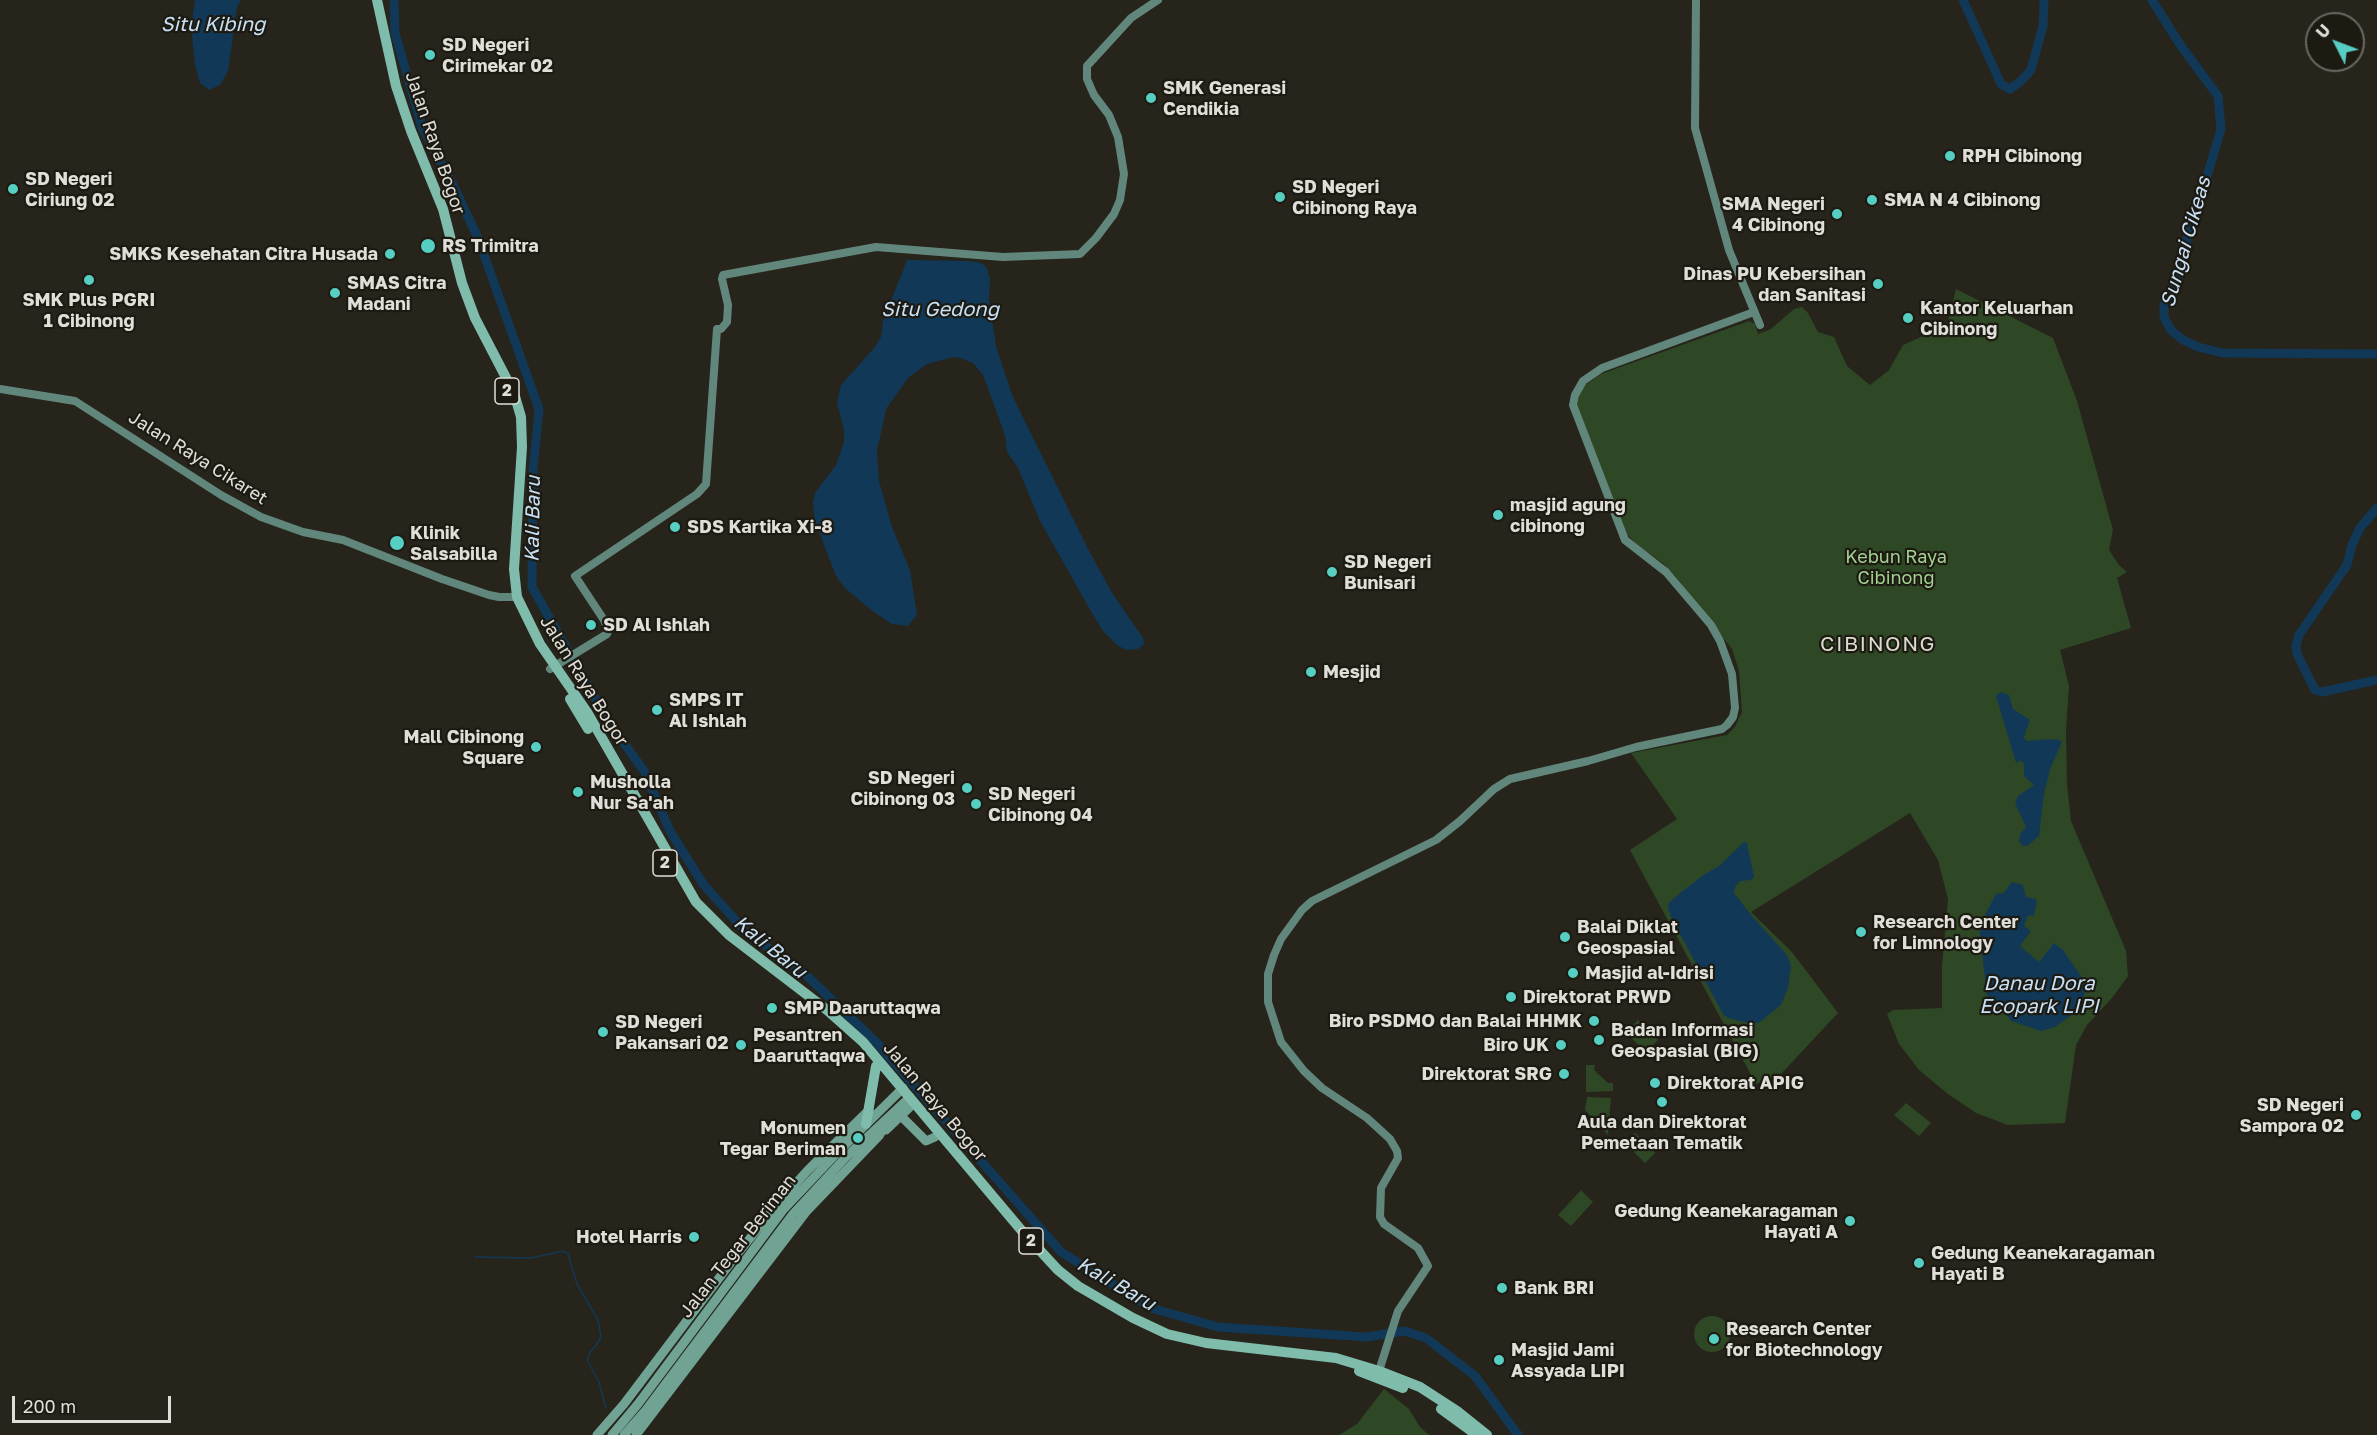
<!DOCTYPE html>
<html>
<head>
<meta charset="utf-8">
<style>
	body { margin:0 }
	#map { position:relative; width:2377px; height:1435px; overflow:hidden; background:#26241b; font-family:"Golos Text",sans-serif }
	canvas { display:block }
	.north { position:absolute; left:2305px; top:12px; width:60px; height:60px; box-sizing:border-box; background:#1d1a12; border:2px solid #6b6862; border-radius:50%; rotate:312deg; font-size:16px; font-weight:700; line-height:24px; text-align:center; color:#e0ded9 }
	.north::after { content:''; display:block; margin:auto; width:21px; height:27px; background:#57cec2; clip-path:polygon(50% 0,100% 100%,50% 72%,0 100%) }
	.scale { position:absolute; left:12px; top:1396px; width:159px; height:27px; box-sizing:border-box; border:3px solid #e0ded9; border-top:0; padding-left:8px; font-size:18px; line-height:21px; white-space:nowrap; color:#e0ded9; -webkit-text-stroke:4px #1d1a12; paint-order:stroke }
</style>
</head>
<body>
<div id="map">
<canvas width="2377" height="1435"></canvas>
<div class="north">U</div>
<div class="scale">200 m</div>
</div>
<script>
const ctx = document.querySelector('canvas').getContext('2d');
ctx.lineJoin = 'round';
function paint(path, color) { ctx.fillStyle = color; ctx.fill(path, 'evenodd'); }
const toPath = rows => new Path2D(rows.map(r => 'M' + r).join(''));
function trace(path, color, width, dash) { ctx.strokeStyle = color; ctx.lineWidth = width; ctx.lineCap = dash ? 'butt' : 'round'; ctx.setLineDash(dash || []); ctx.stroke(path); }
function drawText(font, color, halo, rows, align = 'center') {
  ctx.font = font + ' "Golos Text",sans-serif'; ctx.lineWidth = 4.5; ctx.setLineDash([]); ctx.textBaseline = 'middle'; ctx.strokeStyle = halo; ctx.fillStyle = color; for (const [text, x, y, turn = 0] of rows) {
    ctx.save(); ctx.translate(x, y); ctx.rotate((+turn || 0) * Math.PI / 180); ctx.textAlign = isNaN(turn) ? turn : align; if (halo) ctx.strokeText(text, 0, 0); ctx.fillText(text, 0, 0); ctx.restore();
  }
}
const green = toPath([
	[1956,289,2053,338,2077,401,2113,530,2109,550,2119,565,2127,572,2117,578,2131,628,2060,650,2069,686,2066,731,2067,784,2071,821,2126,951,2128,976,2112,998,2087,1025,2076,1045,2065,1123,2008,1125,1976,1113,1948,1094,1919,1070,1899,1044,1887,1014,1893,1010,1942,1008,1942,966,1948,899,1938,860,1910,813,1751,912,1792,952,1838,1013,1780,1075,1756,1084,1630,850,1677,819,1631,753,1727,735,1735,727,1742,712,1739,671,1732,649,1676,577,1664,564,1635,543,1626,533,1577,406,1579,395,1584,386,1601,374,1749,321,1755,324,1758,334,1771,329,1794,309,1802,307,1808,313,1818,332,1834,337,1847,366,1870,385,1889,370,1903,345,1930,333,1940,336,1948,322],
	[1638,1020,1658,1040,1646,1052,1626,1033],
	[1586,1065,1595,1065,1594,1070,1608,1083,1613,1083,1613,1091,1586,1092],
	[1587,1097,1611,1098,1608,1135,1585,1110],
	[1906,1103,1931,1123,1919,1136,1894,1115],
	[1635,1133,1655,1153,1645,1163,1625,1143],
	[1581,1190,1593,1202,1571,1226,1558,1215],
	'1694 1334a18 18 0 1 1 36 0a18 18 0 1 1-36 0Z',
	[1384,1389,1409,1409,1420,1427,1429,1435,1339,1435,1357,1424]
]);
const water = toPath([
	[195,0,241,0,237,7,228,71,220,85,209,90,200,83,195,65,191,26],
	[907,260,969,261,981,263,987,268,990,279,989,300,996,346,1012,395,1088,549,1112,593,1143,638,1144,644,1138,649,1126,650,1117,645,1103,631,1092,613,1040,521,1018,468,1007,452,1005,435,983,375,973,363,960,358,954,357,927,364,908,378,886,409,877,451,879,481,892,527,910,570,917,615,908,626,892,624,871,610,845,588,836,576,815,521,813,503,815,493,836,465,844,442,844,430,837,403,841,385,874,348,881,337,883,321],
	[2001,692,2009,695,2013,709,2030,720,2024,737,2027,741,2051,739,2059,740,2062,742,2050,769,2044,794,2039,836,2027,846,2022,846,2019,841,2020,834,2026,827,2015,803,2018,796,2034,785,2024,776,2024,764,2021,760,2016,763,1996,696],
	[1744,842,1747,843,1754,877,1751,880,1740,881,1735,887,1734,893,1751,915,1787,955,1791,965,1788,988,1781,1005,1760,1022,1752,1024,1728,1018,1723,1014,1671,917,1668,907,1669,903,1679,894,1702,876,1719,866],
	[2012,882,2023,885,2026,897,2037,899,2034,916,2028,915,2024,926,2031,931,2020,946,2039,962,2054,943,2063,950,2083,979,2085,994,2069,1017,2055,1027,2041,1031,2011,1021,2003,1010,1993,1004,1987,996,1979,926,1996,894,2004,893]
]);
const stream = toPath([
	[475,1257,531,1258,563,1251,568,1254,577,1284,598,1320,601,1337,595,1347,590,1352,587,1360,599,1382,606,1408]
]);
const river = toPath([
	[394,0,395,33,422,127,452,183,478,238,539,409,533,471,532,587,608,721,644,771,670,831,703,884,746,932,804,973,877,1043,1061,1252,1151,1308,1218,1327,1367,1337,1404,1331,1426,1338,1475,1376,1518,1435],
	[1963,0,2001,84,2010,89,2021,81,2031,70,2043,26,2044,0],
	[2152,0,2181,46,2218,96,2221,129,2208,173,2192,215,2179,276,2164,304,2164,317,2171,330,2183,340,2198,347,2222,353,2377,354],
	[2377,508,2360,528,2352,545,2347,565,2299,635,2296,645,2297,654,2315,690,2322,692,2377,680]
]);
const secondary = toPath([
	[1696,0,1695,128,1729,250,1760,325],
	[0,389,75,401,221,495,261,517,303,532,343,540,442,579,489,595,499,597,517,597],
	[550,669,607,634,608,631,604,620,575,576,697,494,706,484,717,329,721,329,727,322,728,305,722,279,723,275,876,247,1003,257,1080,254,1096,238,1114,214,1120,200,1124,174,1118,137,1109,115,1094,95,1087,79,1087,66,1131,18,1158,0],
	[1379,1371,1398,1311,1428,1266,1418,1248,1384,1224,1380,1217,1381,1188,1398,1158,1397,1151,1390,1139,1367,1118,1322,1088,1304,1071,1281,1042,1268,1002,1268,974,1274,955,1281,939,1302,910,1312,901,1436,840,1460,821,1494,789,1510,779,1588,761,1636,747,1722,729,1727,725,1733,717,1735,708,1732,674,1720,641,1711,625,1666,572,1625,540,1573,405,1575,395,1583,381,1602,368,1754,312]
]);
const primary = toPath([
	[901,1116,926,1141,935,1137],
	[886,1130,910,1107],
	[597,1435,624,1404,735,1257,779,1202,808,1170,869,1110],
	[612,1435,638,1404,783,1210,838,1152,903,1088],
	[624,1435,646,1410,793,1214,846,1157,910,1097],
	[636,1435,806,1212,879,1136,888,1120]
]);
const highway = toPath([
	[377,0,396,86,411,131,443,209,462,283,475,318,514,393,521,417,522,447,514,569,517,597,540,644,587,712,696,902,729,935,827,1010,863,1042,1022,1231,1058,1270,1078,1286,1133,1318,1167,1334,1206,1343,1336,1358,1379,1371,1420,1387,1457,1411,1487,1435],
	[570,699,588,729],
	[866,1124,876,1066],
	[1359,1371,1403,1388],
	[1441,1409,1474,1433]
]);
const markers = [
	[430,55,6,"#57cec2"],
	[1151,98,6,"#57cec2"],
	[1950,156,6,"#57cec2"],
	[13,189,6,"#57cec2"],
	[1280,197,6,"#57cec2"],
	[1872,200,6,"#57cec2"],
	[1837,214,6,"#57cec2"],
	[428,246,8,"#57cec2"],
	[390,254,6,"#57cec2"],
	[89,280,6,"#57cec2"],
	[1878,284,6,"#57cec2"],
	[335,293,6,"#57cec2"],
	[1908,318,6,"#57cec2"],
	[1498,515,6,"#57cec2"],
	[675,527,6,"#57cec2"],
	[397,543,8,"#57cec2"],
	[1332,572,6,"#57cec2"],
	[591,625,6,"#57cec2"],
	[1311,672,6,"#57cec2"],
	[657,710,6,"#57cec2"],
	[536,747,6,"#57cec2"],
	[967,788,6,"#57cec2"],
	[578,792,6,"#57cec2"],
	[976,804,6,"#57cec2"],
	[1861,932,6,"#57cec2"],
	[1565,937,6,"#57cec2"],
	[1573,973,6,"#57cec2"],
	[1511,997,6,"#57cec2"],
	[772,1008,6,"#57cec2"],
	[1594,1021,6,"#57cec2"],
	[603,1032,6,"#57cec2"],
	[1599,1040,6,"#57cec2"],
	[741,1045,6,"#57cec2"],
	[1561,1045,6,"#57cec2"],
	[1564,1074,6,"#57cec2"],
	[1655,1083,6,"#57cec2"],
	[1662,1102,6,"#57cec2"],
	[2356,1115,6,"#57cec2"],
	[858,1138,6,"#57cec2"],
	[1850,1221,6,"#57cec2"],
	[694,1237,6,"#57cec2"],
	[1919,1263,6,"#57cec2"],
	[1502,1288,6,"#57cec2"],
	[1714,1339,6,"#57cec2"],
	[1499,1360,6,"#57cec2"]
];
const shields = [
	[507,391,24],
	[665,863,24],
	[1031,1241,24]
];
const shieldNames = [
	["2",507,391],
	["2",665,863],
	["2",1031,1241]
];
const poiNames = [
	["SD Negeri",442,45],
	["Cirimekar 02",442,66],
	["SMK Generasi",1163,88],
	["Cendikia",1163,109],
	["RPH Cibinong",1962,156],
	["SD Negeri",25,179],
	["Ciriung 02",25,200],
	["SD Negeri",1292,187],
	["Cibinong Raya",1292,208],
	["SMA N 4 Cibinong",1884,200],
	["SMA Negeri",1825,204,"right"],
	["4 Cibinong",1825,225,"right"],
	["RS Trimitra",442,246],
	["SMKS Kesehatan Citra Husada",378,254,"right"],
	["Dinas PU Kebersihan",1866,274,"right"],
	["dan Sanitasi",1866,295,"right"],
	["SMAS Citra",347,283],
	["Madani",347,304],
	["SMK Plus PGRI",89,300,"center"],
	["1 Cibinong",89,321,"center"],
	["Kantor Keluarhan",1920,308],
	["Cibinong",1920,329],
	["masjid agung",1510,505],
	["cibinong",1510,526],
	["SDS Kartika Xi-8",687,527],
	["Klinik",410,533],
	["Salsabilla",410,554],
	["SD Negeri",1344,562],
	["Bunisari",1344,583],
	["SD Al Ishlah",603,625],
	["Mesjid",1323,672],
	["SMPS IT",669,700],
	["Al Ishlah",669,721],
	["Mall Cibinong",524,737,"right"],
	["Square",524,758,"right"],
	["SD Negeri",955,778,"right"],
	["Cibinong 03",955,799,"right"],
	["Musholla",590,782],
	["Nur Sa'ah",590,803],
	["SD Negeri",988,794],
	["Cibinong 04",988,815],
	["Research Center",1873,922],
	["for Limnology",1873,943],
	["Balai Diklat",1577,927],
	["Geospasial",1577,948],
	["Masjid al-Idrisi",1585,973],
	["Direktorat PRWD",1523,997],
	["SMP Daaruttaqwa",784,1008],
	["Biro PSDMO dan Balai HHMK",1582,1021,"right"],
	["SD Negeri",615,1022],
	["Pakansari 02",615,1043],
	["Badan Informasi",1611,1030],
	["Geospasial (BIG)",1611,1051],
	["Pesantren",753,1035],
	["Daaruttaqwa",753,1056],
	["Biro UK",1549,1045,"right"],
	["Direktorat SRG",1552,1074,"right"],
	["Direktorat APIG",1667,1083],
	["SD Negeri",2344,1105,"right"],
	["Sampora 02",2344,1126,"right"],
	["Aula dan Direktorat",1662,1122,"center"],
	["Pemetaan Tematik",1662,1143,"center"],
	["Monumen",846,1128,"right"],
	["Tegar Beriman",846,1149,"right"],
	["Gedung Keanekaragaman",1838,1211,"right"],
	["Hayati A",1838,1232,"right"],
	["Hotel Harris",682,1237,"right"],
	["Gedung Keanekaragaman",1931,1253],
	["Hayati B",1931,1274],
	["Bank BRI",1514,1288],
	["Research Center",1726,1329],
	["for Biotechnology",1726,1350],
	["Masjid Jami",1511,1350],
	["Assyada LIPI",1511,1371]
];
const streetNames = [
	["Jalan Raya Bogor",435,143,71],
	["Jalan Raya Cikaret",198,458,32],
	["Jalan Raya Bogor",584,681,58],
	["Jalan Raya Bogor",935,1102,50],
	["Jalan Tegar Beriman",738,1246,-52]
];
const parkNames = [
	["Kebun Raya",1896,557],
	["Cibinong",1896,578]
];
const waterNames = [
	["Situ Kibing",213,25],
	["Sungai Cikeas",2186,242,-74],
	["Situ Gedong",940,310],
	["Kali Baru",533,519,-89],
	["Kali Baru",770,947,39],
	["Danau Dora",2039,984],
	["Ecopark LIPI",2039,1007],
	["Kali Baru",1116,1284,30]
];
const quarterNames = [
	["CIBINONG",1878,644]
];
paint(green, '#2e4825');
paint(water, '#113957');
trace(stream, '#113957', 1.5);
trace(river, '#113957', 9);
trace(secondary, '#61877c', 8);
trace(primary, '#70a394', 9);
trace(highway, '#7fbcab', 10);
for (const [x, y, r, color] of markers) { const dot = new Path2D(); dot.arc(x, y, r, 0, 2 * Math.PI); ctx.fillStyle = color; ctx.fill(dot); trace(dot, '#1d1a12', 2); }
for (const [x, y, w] of shields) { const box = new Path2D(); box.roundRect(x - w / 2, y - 13, w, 26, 4.5); ctx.fillStyle = '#1d1a12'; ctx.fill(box); trace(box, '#e0ded9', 1.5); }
drawText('bold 16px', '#e0ded9', null, shieldNames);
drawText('bold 18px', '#e0ded9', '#1d1a12', poiNames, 'left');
drawText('18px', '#e0ded9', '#1d1a12', streetNames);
drawText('18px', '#a2d192', '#1d1a12', parkNames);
drawText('italic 20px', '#c7e0f5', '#1d1a12', waterNames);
ctx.letterSpacing = '1.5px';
drawText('21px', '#dddacf', '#1d1a12', quarterNames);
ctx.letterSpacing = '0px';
</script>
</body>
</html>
